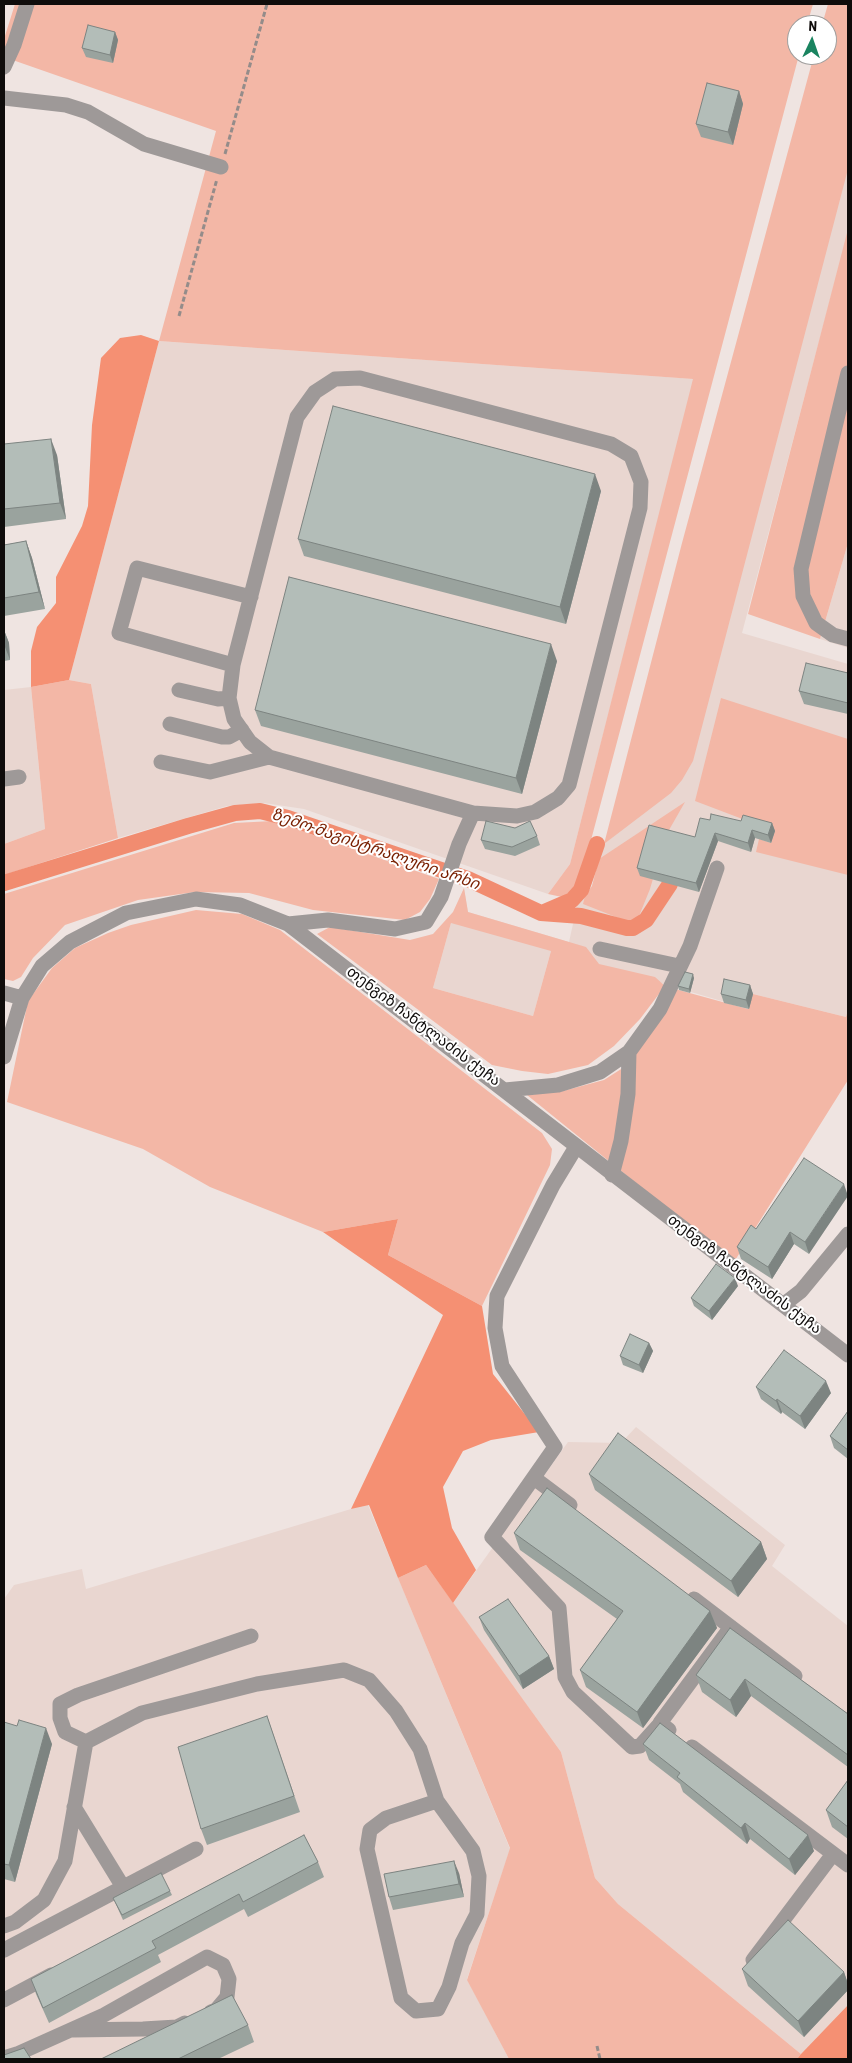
<!DOCTYPE html>
<html>
<head>
<meta charset="utf-8">
<style>
	body { margin:0 }
	#map { position:relative; width:852px; height:2063px; overflow:hidden; background:#efe4e1; font-family:"Roboto Condensed",sans-serif }
	canvas { display:block }
	.frame { position:absolute; inset:0; border:5px solid #0f0c0b; pointer-events:none }
	.north { position:absolute; left:787px; top:15px; width:50px; height:50px; box-sizing:border-box; background:#fff; border:1px solid #9f9e9d; border-radius:50%; rotate:3deg; font-size:14px; font-weight:700; line-height:20px; text-align:center; color:#0f0c0b }
	.north::after { content:''; display:block; margin:auto; width:18px; height:22px; background:#1a8460; clip-path:polygon(50% 0,100% 100%,50% 72%,0 100%) }
</style>
</head>
<body>
<div id="map">
<canvas width="852" height="2063"></canvas>
<div class="frame"></div>
<div class="north">N</div>
</div>
<script>
const ctx = document.querySelector('canvas').getContext('2d');
ctx.lineJoin = 'round';
function paint(path, color) { ctx.fillStyle = color; ctx.fill(path, 'evenodd'); }
const toPath = rows => new Path2D(rows.map(r => 'M' + r).join(''));
function trace(path, color, width, dash) { ctx.strokeStyle = color; ctx.lineWidth = width; ctx.lineCap = dash ? 'butt' : 'round'; ctx.setLineDash(dash || []); ctx.stroke(path); }
function drawText(font, color, halo, rows, align = 'center') {
  ctx.font = font + ' "Roboto Condensed","Noto Sans Georgian",sans-serif'; ctx.lineWidth = 4; ctx.setLineDash([]); ctx.textBaseline = 'middle'; ctx.strokeStyle = halo; ctx.fillStyle = color; for (const [text, x, y, turn = 0] of rows) {
    ctx.save(); ctx.translate(x, y); ctx.rotate((+turn || 0) * Math.PI / 180); ctx.textAlign = isNaN(turn) ? turn : align; if (halo) ctx.strokeText(text, 0, 0); ctx.fillText(text, 0, 0); ctx.restore();
  }
}
const built = toPath([
	[848,161,848,232,742,633,848,664,848,1010,846,1017,753,994,749,1009,551,951,533,1016,433,988,451,923,464,888,468,912,569,942,577,906,592,886,604,844,680,777],
	[159,341,694,379,570,864,548,894,304,809,264,803,227,806,118,838,91,684,69,680],
	[848,543,848,648,820,639],
	[31,687,45,829,4,844,4,690],
	[636,1427,785,1545,772,1566,848,1626,848,2005,801,2054,618,1904,595,1878,561,1752,453,1603,568,1442,621,1443],
	[368,1505,510,1849,467,1979,509,2059,4,2059,4,1599,14,1585,82,1569,86,1589,351,1509]
]);
const green = toPath([
	[15,4,813,4,807,25,797,25,797,55,799,55,586,859,577,887,562,897,548,894,570,864,693,379,159,341,216,131,4,57,4,39],
	[828,4,848,4,848,169,693,761,682,780,671,793,604,844,682,543,814,55,827,55,827,25,822,25],
	[848,229,848,543,820,639,748,614],
	[69,680,91,684,118,838,4,875,4,844,45,829,31,687],
	[721,698,848,739,848,875,756,852,759,839,771,843,774,831,695,801],
	[685,802,665,837,650,889,639,916,634,921,626,921,583,904,585,896,592,886,599,859],
	[273,821,439,879,430,899,420,912,405,920,313,910,249,893,195,892,138,900,65,925,33,958,21,977,13,981,4,979,4,894,234,823],
	[464,888,468,912,586,947,599,964,655,977,665,986,640,1019,614,1046,588,1065,548,1074,522,1071,492,1065,317,934,330,927,410,940,433,934,453,912],
	[451,923,551,951,533,1016,433,988],
	[196,910,242,914,280,930,542,1133,552,1149,550,1165,482,1306,388,1255,398,1219,323,1232,210,1187,143,1149,7,1102,28,1001,52,968,75,948,108,933,131,925],
	[675,989,748,1009,753,994,846,1017,848,1010,848,1080,734,1262,527,1095,563,1091,604,1080,629,1064],
	[426,1565,561,1752,595,1878,618,1904,801,2054,797,2059,509,2059,467,1980,510,1848,398,1578]
]);
const forest = toPath([
	[141,335,159,341,69,680,31,687,31,651,37,627,56,603,56,577,82,526,88,506,92,425,101,358,120,338],
	[398,1219,388,1255,482,1306,493,1374,539,1432,491,1440,463,1451,443,1487,452,1528,476,1570,453,1603,426,1565,398,1578,369,1505,351,1509,443,1315,323,1232],
	[848,2005,848,2059,797,2059,801,2054]
]);
const canal = toPath([
	[4,883,188,826,235,813,260,811,288,818,468,879,541,913,581,916,627,928,633,928,646,920,670,884],
	[544,912,572,900,581,890,597,844]
]);
const path = toPath([
	[225,154,267,4],
	[179,316,217,179],
	[597,2046,600,2059]
]);
const minor = toPath([
	[4,67,14,45,27,4],
	[4,98,66,105,88,112,144,144,221,167],
	[848,373,801,569,803,596,816,623,833,635,848,639],
	[233,665,119,633,137,568,251,597],
	[179,690,218,699,229,698],
	[170,724,222,737,229,737,242,730],
	[161,762,210,772,269,757],
	[4,779,19,777],
	[288,924,328,920,395,929,426,922,441,897,459,844,473,813,269,757,250,742,234,719,229,698,233,665,297,417,315,392,335,379,360,378,611,444,631,456,641,482,640,508,569,785,558,798,535,812,517,816,473,813],
	[600,949,679,966],
	[4,993,22,998],
	[4,1057,22,998,42,966,70,942,126,913,196,899,240,905,288,924,848,1355],
	[505,1090,558,1085,600,1072,629,1052,660,1009,690,946,717,868],
	[576,1147,553,1185,497,1296,495,1328,502,1366,555,1447,492,1537,559,1608,565,1677,573,1692,632,1747,640,1746,658,1726],
	[612,1175,621,1141,628,1094,629,1052],
	[783,1305,801,1291,848,1234],
	[534,1478,570,1505],
	[694,1599,795,1676],
	[669,1730,660,1723,731,1627],
	[86,1742,142,1713,257,1684,344,1670,369,1680,396,1711,420,1749,437,1801,473,1851,479,1876,477,1914,462,1943,449,1987,438,2009,416,2011,401,1998,367,1849,370,1830,386,1818,437,1801],
	[86,1742,65,1732,60,1718,60,1704,78,1695,251,1636],
	[692,1747,848,1865],
	[74,1807,123,1887],
	[4,1926,15,1922,44,1900,65,1861,86,1742],
	[4,1950,196,1849],
	[753,1960,833,1854],
	[4,2000,51,1975],
	[73,2030,143,2029,177,2027,185,2023],
	[4,2058,17,2054,104,2015,207,1957,223,1965,229,1979,227,1997,216,2010,211,2012]
]);
const wall = toPath([
	[115,32,118,40,113,63,86,57,82,48],
	[739,91,743,104,733,145,701,137,696,124],
	[4,444,57,455,66,519,4,527],
	[601,491,566,624,304,556,298,539],
	[26,541,32,558,45,609,4,616,4,545],
	[4,630,9,643,10,660,4,661],
	[557,661,522,794,261,726,255,710],
	[848,673,848,714,804,704,799,691],
	[741,821,772,823,775,831,771,843,755,838,751,852,718,841,699,892,640,876,637,868,695,837],
	[537,836,540,845,515,856,485,849,481,840],
	[694,978,690,993,679,990,678,986],
	[750,985,753,994,749,1009,724,1003,721,994],
	[804,1158,809,1254,794,1244,772,1279,741,1259,737,1247,756,1229],
	[738,1286,712,1320,694,1306,691,1298],
	[649,1343,653,1351,643,1373,623,1365,620,1356],
	[756,1387,831,1393,805,1429,782,1412,781,1414,761,1399],
	[848,1411,848,1459,834,1448,830,1436],
	[589,1474,761,1542,767,1559,738,1597,595,1490],
	[514,1533,710,1611,717,1628,643,1728,586,1687,580,1670,617,1619,520,1550],
	[479,1617,549,1656,554,1669,523,1689,484,1630],
	[730,1628,848,1714,848,1767,751,1696,736,1717,702,1692,696,1675],
	[267,1716,300,1812,207,1845,201,1829],
	[4,1722,52,1744,15,1882,4,1879],
	[643,1744,814,1851,795,1875,750,1839,747,1844,683,1792,680,1784,649,1760],
	[848,1780,848,1839,832,1827,826,1810],
	[304,1835,318,1862,324,1877,248,1917,244,1909,158,1955,161,1962,49,2023,36,1994,31,1979],
	[459,1873,464,1897,393,1910,389,1897],
	[170,1891,172,1895,123,1920,113,1898],
	[742,1969,844,1972,848,1984,848,1990,804,2037,748,1986],
	[248,2025,254,2042,218,2059,101,2059]
]);
const shadedWall = toPath([
	[115,32,118,40,113,63,110,55],
	[739,91,743,104,733,145,728,132],
	[51,439,57,455,66,519,60,503],
	[595,474,601,491,566,624,560,607],
	[26,541,32,558,45,609,39,592],
	[4,630,9,643,10,660,5,647],
	[551,644,557,661,522,794,516,778],
	[772,823,775,831,771,843,768,835],
	[752,830,755,838,751,852,748,843],
	[715,833,718,841,699,892,696,883],
	[693,974,694,978,690,993,689,989],
	[750,985,753,994,749,1009,746,1000],
	[844,1184,848,1196,809,1254,805,1242],
	[790,1232,794,1244,772,1279,768,1267],
	[735,1278,738,1286,712,1320,709,1311],
	[649,1343,653,1351,643,1373,639,1365],
	[826,1381,831,1393,805,1429,800,1416],
	[777,1399,782,1412,781,1414,776,1401],
	[761,1542,767,1559,738,1597,731,1581],
	[710,1611,717,1628,643,1728,637,1712],
	[549,1656,554,1669,523,1689,519,1676],
	[745,1679,751,1696,736,1717,730,1700],
	[46,1728,52,1744,15,1882,9,1865],
	[745,1823,750,1839,747,1844,741,1828],
	[808,1835,814,1851,795,1875,789,1859],
	[454,1861,459,1873,464,1897,459,1884],
	[844,1972,848,1984,848,1990,804,2037,798,2021]
]);
const building = toPath([
	[88,25,115,32,110,55,82,48,88,25],
	[707,83,739,91,728,132,696,124,707,83],
	[333,406,595,474,560,607,298,539,333,406],
	[51,439,60,503,4,509,4,444,51,439],
	[26,541,39,592,4,598,4,545,26,541],
	[289,577,551,644,516,778,255,710,289,577],
	[806,663,848,673,848,703,799,691,806,663],
	[711,814,741,821,743,815,772,823,768,835,752,830,748,843,715,833,696,883,637,868,649,825,695,837,700,818,710,820,711,814],
	[486,821,515,828,530,821,537,836,512,847,481,840,486,821],
	[685,972,693,974,689,989,678,986,685,972],
	[724,979,750,985,746,1000,721,994,724,979],
	[804,1158,844,1184,805,1242,790,1232,768,1267,737,1247,751,1225,756,1229,804,1158],
	[716,1264,735,1278,709,1311,691,1298,716,1264],
	[630,1334,649,1343,639,1365,620,1356,630,1334],
	[784,1350,826,1381,800,1416,777,1399,776,1401,756,1387,784,1350],
	[848,1411,848,1450,830,1436,848,1411],
	[618,1433,761,1542,731,1581,589,1474,618,1433],
	[547,1488,710,1611,637,1712,580,1670,623,1611,514,1533,547,1488],
	[508,1599,549,1656,519,1676,479,1617,508,1599],
	[730,1628,848,1714,848,1755,745,1679,730,1700,696,1675,730,1628],
	[267,1716,294,1796,201,1829,178,1747,267,1716],
	[19,1720,46,1728,9,1865,4,1864,4,1722,17,1726,19,1720],
	[660,1723,808,1835,789,1859,745,1823,741,1828,677,1777,680,1773,643,1744,660,1723],
	[848,1780,848,1827,826,1810,848,1780],
	[304,1835,318,1862,243,1902,239,1894,152,1941,156,1948,43,2008,31,1979,304,1835],
	[454,1861,459,1884,389,1897,384,1874,454,1861],
	[161,1873,170,1891,122,1915,113,1898,161,1873],
	[788,1920,844,1972,798,2021,742,1969,788,1920],
	[232,1995,248,2025,178,2059,101,2059,232,1995],
	[24,2048,31,2059,4,2059,4,2055,24,2048]
]);
const streetNames = [
	["თენგიზ ჩანტლაძის ქუჩა",423,1027,37],
	["თენგიზ ჩანტლაძის ქუჩა",744,1275,37]
];
const waterNames = [
	["ზემო-მაგისტრალური არხი",375,850,19]
];
paint(built, '#e9d6d0');
paint(green, '#f3b7a6');
paint(forest, '#f59073');
trace(canal, '#f18c70', 16);
trace(path, '#948c8a', 3, [5, 2.5]);
trace(minor, '#9e9998', 15);
paint(wall, '#9aa39e');
paint(shadedWall, '#7d8481');
paint(building, '#b3bdb8');
trace(building, '#7d8481', 1);
drawText('15px', '#0f0c0b', '#fff', streetNames);
drawText('italic 16px', '#781f00', '#fff', waterNames);
</script>
</body>
</html>
